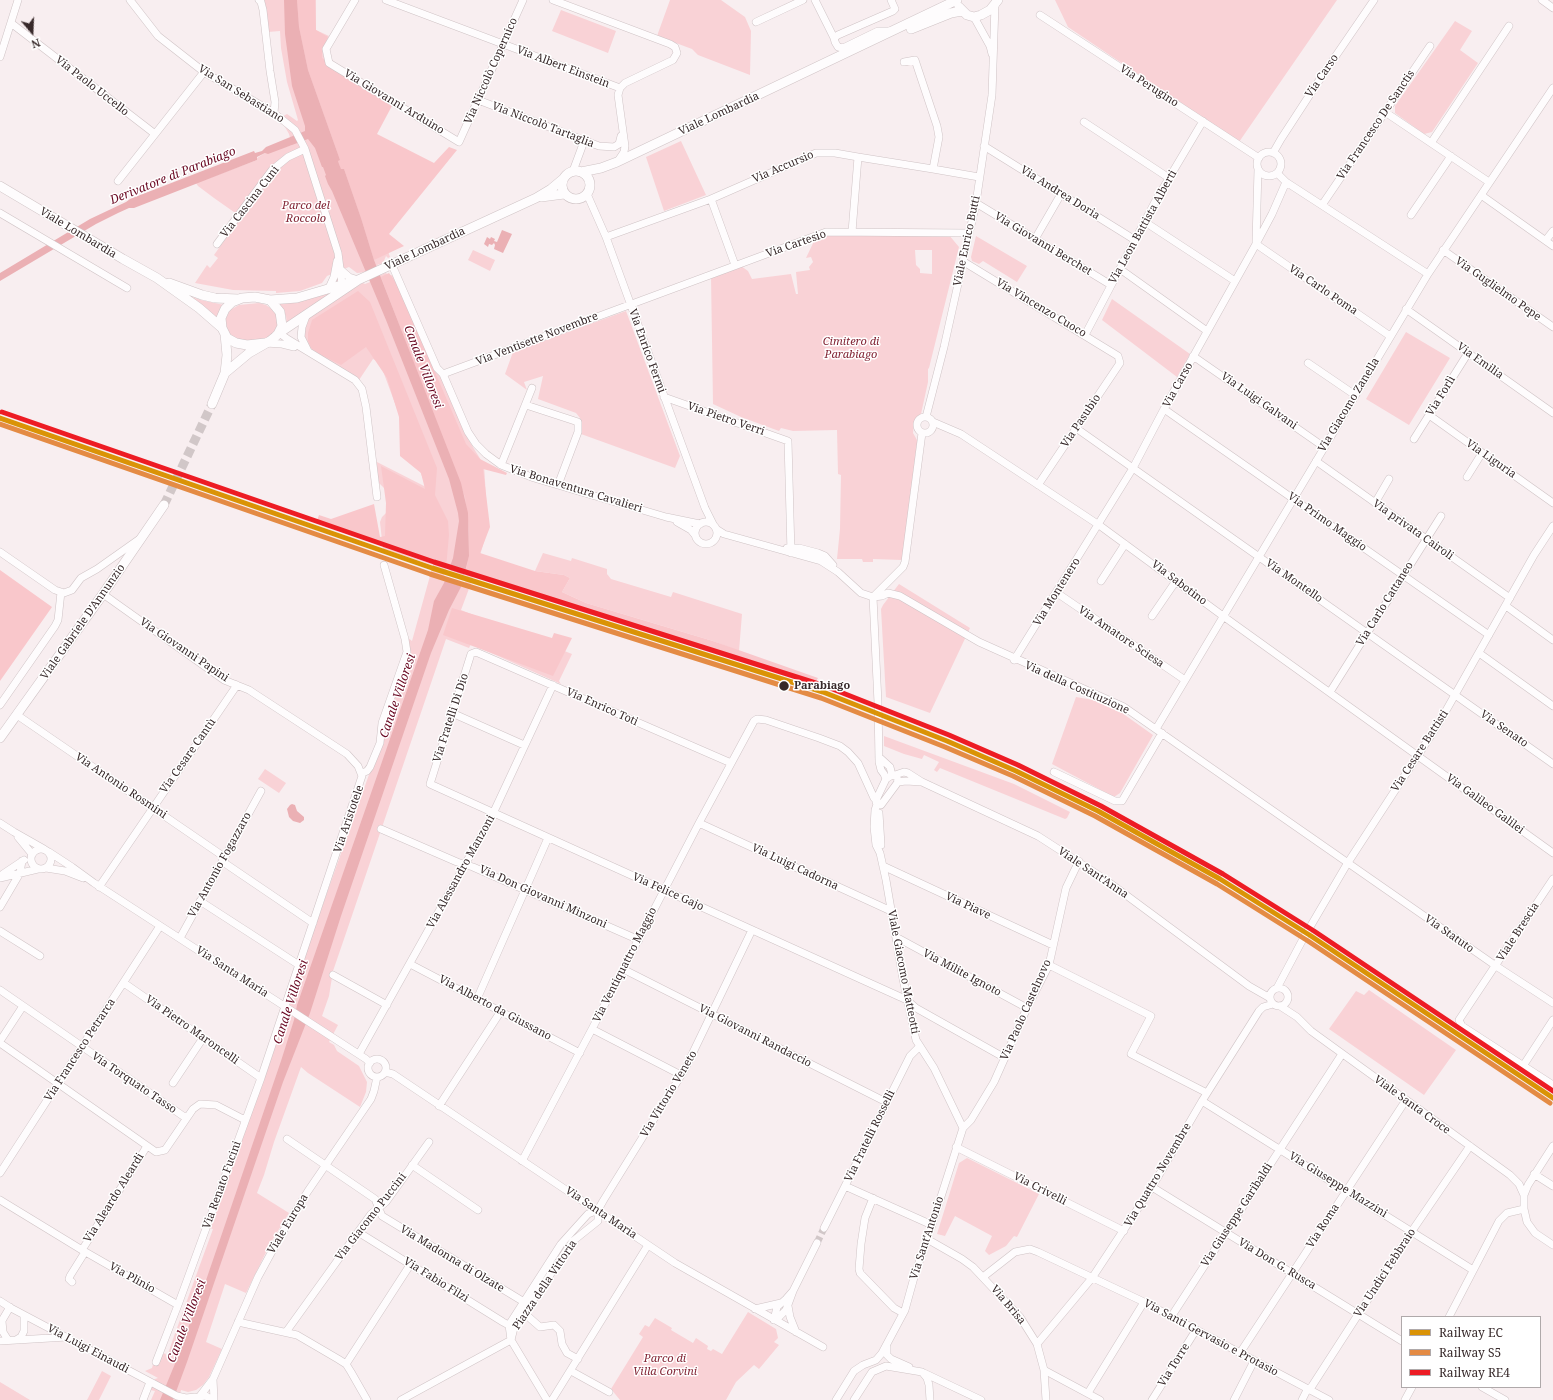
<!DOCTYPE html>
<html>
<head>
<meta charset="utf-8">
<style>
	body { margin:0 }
	#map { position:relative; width:1553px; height:1400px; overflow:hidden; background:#f8eef0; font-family:"Noto Serif",serif }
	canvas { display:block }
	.legend { position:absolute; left:1401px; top:1316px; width:140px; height:72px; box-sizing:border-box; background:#fff; border:1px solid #afa9aa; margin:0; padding:5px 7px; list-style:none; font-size:12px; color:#37292a }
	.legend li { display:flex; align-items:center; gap:8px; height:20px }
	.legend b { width:20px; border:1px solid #afa9aa }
	.north { position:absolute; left:12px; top:12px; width:40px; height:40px; -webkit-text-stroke:3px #fff; paint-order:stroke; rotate:161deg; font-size:11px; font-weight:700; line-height:16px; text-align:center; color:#37292a }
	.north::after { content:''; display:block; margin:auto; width:14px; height:18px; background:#37292a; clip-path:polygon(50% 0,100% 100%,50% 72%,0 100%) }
</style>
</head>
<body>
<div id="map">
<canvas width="1553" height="1400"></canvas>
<ul class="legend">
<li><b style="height:5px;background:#da9306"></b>Railway EC</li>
<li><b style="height:5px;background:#e48b44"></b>Railway S5</li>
<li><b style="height:5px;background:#ed1c24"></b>Railway RE4</li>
</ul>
<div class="north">N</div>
</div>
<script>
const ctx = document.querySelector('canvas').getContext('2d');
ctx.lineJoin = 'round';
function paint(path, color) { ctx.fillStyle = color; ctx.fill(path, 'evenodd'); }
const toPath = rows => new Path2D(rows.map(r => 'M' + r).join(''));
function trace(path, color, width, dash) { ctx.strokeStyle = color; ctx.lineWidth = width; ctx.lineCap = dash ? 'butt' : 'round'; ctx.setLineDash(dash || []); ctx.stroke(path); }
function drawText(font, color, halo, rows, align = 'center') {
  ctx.font = font + ' "Noto Serif",serif'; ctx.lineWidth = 3; ctx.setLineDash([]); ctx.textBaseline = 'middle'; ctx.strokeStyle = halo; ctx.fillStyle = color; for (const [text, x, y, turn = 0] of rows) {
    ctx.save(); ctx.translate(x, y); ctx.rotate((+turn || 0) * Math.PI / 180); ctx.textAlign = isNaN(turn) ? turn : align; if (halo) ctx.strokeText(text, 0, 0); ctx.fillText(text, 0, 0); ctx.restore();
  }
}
const green = toPath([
	[264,0,316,0,316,30,329,36,323,50,325,65,390,257,388,258,386,256,383,263,377,265,381,275,385,273,394,276,400,282,468,439,484,465,488,529,473,578,461,610,572,654,559,681,561,684,471,644,469,648,446,639,344,939,333,971,329,996,322,1016,338,1025,329,1042,334,1045,337,1051,359,1066,367,1082,366,1092,360,1107,308,1073,301,1067,274,1142,264,1175,257,1193,289,1213,271,1242,246,1293,225,1284,206,1342,222,1349,209,1377,203,1385,196,1390,188,1392,181,1390,179,1398,182,1400,151,1400,155,1391,150,1390,155,1379,158,1378,145,1371,152,1368,157,1351,164,1354,165,1353,167,1357,173,1339,213,1229,210,1228,291,1000,295,983,377,752,385,718,404,663,407,637,412,641,433,565,383,549,380,522,382,517,389,510,386,490,378,482,375,461,426,487,380,363,373,359,359,380,314,353,307,346,304,339,304,330,309,318,350,290,363,283,365,284,370,282,366,272,357,273,349,267,344,269,354,277,334,285,337,272,327,276,322,283,300,291,276,293,276,291,233,290,195,283,207,265,210,268,218,258,214,255,241,217,214,198,198,186,196,183,257,160,257,158,265,153,292,145,289,134,280,118,287,114,297,121,298,120,287,82,281,48,280,31,268,32],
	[670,0,721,0,745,17,751,31,750,75,698,55,692,49,657,36],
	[1055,0,1337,0,1239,142,1068,27],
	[561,10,616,31,608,53,552,31],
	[1455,21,1472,31,1460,50,1478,63,1432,132,1424,134,1395,113,1395,106],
	[681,141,706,195,664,211,646,157],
	[827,234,949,235,959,247,929,368,928,369,928,382,921,414,914,423,913,433,917,440,917,444,902,560,873,559,873,562,863,562,862,559,837,559,840,529,841,475,838,474,837,430,793,431,781,428,779,431,741,417,713,404,711,276,741,266,748,271,752,279,791,274,796,294,798,294,796,272,810,270,809,267,813,262,811,257,806,258,816,237],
	[915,250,932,250,932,274,920,273,920,269,916,265],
	[976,236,1027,266,1017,282,983,261,979,264,972,261,971,257],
	[473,250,495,260,490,271,468,260],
	[338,289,287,326,286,316,279,304,306,300],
	[192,297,201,300,224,305,217,320,193,301],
	[1112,299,1190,354,1177,377,1102,320],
	[259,303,266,305,276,312,279,322,275,333,265,341,241,342,230,336,227,331,225,320,230,310,239,305],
	[626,311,680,456,675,468,581,434,582,424,580,418,576,413,538,399,543,376,524,382,527,390,505,374,513,352],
	[1406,332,1450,358,1409,425,1366,399],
	[543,553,571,561,572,558,607,569,607,574,611,579,671,597,673,592,742,614,739,651,713,641,586,603,562,592,570,578,564,575,535,571],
	[899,584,970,628,930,713,886,697,881,609,883,605],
	[1076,697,1093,700,1122,713,1153,735,1120,793,1114,797,1052,764],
	[884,736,1014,784,1070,812,1067,818,1065,819,940,768,937,772,934,770,939,762,924,755,922,759,904,754,884,746],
	[265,769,286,783,279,793,258,779],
	[1369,990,1456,1050,1424,1095,1329,1029,1356,991,1364,995],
	[967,1158,1039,1194,1017,1237,1014,1236,1006,1246,989,1255,985,1251,992,1236,955,1216,945,1236,937,1234,959,1163],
	[748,1312,776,1329,778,1338,774,1342,779,1345,759,1369,754,1365,736,1382,726,1400,620,1400,611,1389,643,1337,639,1334,645,1325,649,1327,655,1318,672,1328,671,1330,693,1343,696,1338,708,1346,707,1349,711,1351,713,1349,722,1354],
	[102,1371,111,1376,99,1400,87,1400],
	[0,1382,30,1400,0,1400]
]);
const forest = toPath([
	[297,0,315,0,316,30,328,37,322,50,322,58,394,102,377,134,434,163,449,147,457,150,389,234,404,246,374,260,361,218,344,169,341,170,338,161,340,160,308,70,299,27],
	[389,273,397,284,466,444,480,459,507,473,506,475,483,469,490,527,480,553,535,571,564,575,570,578,562,592,586,603,713,641,818,678,814,684,715,653,713,649,575,608,494,582,465,575,469,556,469,530,465,497,381,277],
	[358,291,370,302,437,468,435,495,448,521,449,535,446,568,375,542,316,523,319,515,331,519,374,504,380,537,385,536,386,503,381,466,425,489,421,473,400,456,399,417,387,378,366,347,341,365,321,355,311,348,308,341,308,333,312,320],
	[0,570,52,607,0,681],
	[452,608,552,638,554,633,572,638,553,676,443,635]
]);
const water = toPath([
	[284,0,297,0,299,27,308,70,340,160,338,161,339,164,341,169,344,169,361,218,374,260,461,483,468,513,469,556,461,587,449,610,431,653,341,916,310,1013,283,1082,187,1362,173,1400,160,1400,179,1354,199,1297,195,1295,196,1291,202,1292,281,1061,294,1020,297,1005,428,630,434,601,444,583,453,558,459,521,458,513,449,479,386,320,332,191,328,184,325,176,326,175,323,167,322,167,315,148,308,139,268,154,265,153,257,157,257,160,134,208,129,208,118,213,96,224,0,281,0,273,90,219,126,202,130,199,254,151,255,153,262,151,266,147,305,131,305,126,292,86,285,34],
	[502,230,512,234,503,253,494,249,495,245,494,243,492,245,489,244,488,247,484,244,487,237,490,239,491,237,495,239,494,241,497,242],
	[292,804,295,805,297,811,304,817,304,820,300,823,293,821,289,817,287,809,290,805]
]);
const pier = toPath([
	[446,569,467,576,464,587,443,580]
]);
const minorTunnel = toPath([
	[817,1243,824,1228]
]);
const majorTunnel = toPath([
	[164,505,212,404]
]);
const minor = toPath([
	[130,0,158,36,204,72,274,113,295,130,305,149,338,253,342,284,341,288],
	[259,0,261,2,263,10,270,71,275,102,274,113],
	[355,0,326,49,329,63,459,142,523,0],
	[386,0,620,88,618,95,625,146,624,152,618,161],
	[553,0,670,44,675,47,677,53,673,60,625,83,620,88],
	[815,0,834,38],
	[1542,0,1553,8],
	[1040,15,1259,158],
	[974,17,990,46,992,54],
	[756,22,803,0],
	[11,23,155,134],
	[890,31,878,31,843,48,838,47,835,42,834,38,838,35,893,11,895,9,891,0],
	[0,57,18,0],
	[904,62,915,60,937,126,939,137,933,169,979,177],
	[478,100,599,146,614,147,619,144,621,136],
	[1385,112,1489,182],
	[1084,122,1169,178],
	[1431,143,1509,26],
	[984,146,1135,240],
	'1257 164a12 12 0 1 1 24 0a12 12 0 1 1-24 0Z',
	[1273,153,1281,139,1322,76,1374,0],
	[573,171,583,144,582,140],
	[1277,173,1286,182,1428,274],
	[118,181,204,72],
	[587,194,606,237,705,508,714,526],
	[1481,195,1553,246],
	[711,199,735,265],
	[976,203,1111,285],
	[1322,205,1430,46],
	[0,213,127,288],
	[1411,215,1451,156],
	[1145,222,1235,281],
	[852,232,858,157,933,169],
	[606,237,711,199,816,153,835,153,858,157],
	[1035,239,1061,194],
	[1546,240,1553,231],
	[1256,242,1258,169],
	[217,244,272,170,288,157,305,149],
	[1256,244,1390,336],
	[1443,250,1553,327],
	[964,262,1118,356,1120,363,1038,485],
	[392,265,437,368,443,374,468,432,476,444,486,454,501,465,534,478,666,517,700,524],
	[1120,269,1207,331],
	[341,270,349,277,358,280],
	[329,288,334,277,337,261],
	[1406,309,1553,413],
	[306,316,302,327,301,337,308,351],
	[279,333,289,340,355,380,362,389,366,407,377,497],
	[1085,335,1156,200,1203,121],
	[265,343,282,344,294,347],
	[1193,356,1324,447],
	[1308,363,1355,395],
	[443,374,826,232,969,233],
	[664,397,788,441,791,553],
	[526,405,578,422,578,432,558,485],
	[1164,409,1489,635],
	[1429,415,1553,503],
	'917 425a8 8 0 1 1 16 0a8 8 0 1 1-16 0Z',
	[926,417,944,347,976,203,992,95,995,4],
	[933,422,961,434,1099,525,1223,616,1553,853],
	[1076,428,1553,764],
	[1414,439,1468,353],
	[1316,461,1510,598],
	[501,465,532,388],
	[1467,477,1482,453],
	[1375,503,1389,479],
	[677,522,691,530,695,535],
	'695 533a11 11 0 1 1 22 0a11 11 0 1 1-22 0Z',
	[716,529,724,534,821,561,838,572,861,593,873,597,882,596,888,593,900,596,979,642,1124,707,1496,966,1553,1003],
	[787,548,799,548,818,553,825,556,833,565],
	[0,552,55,590,64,593,72,590,81,578,97,569,138,540],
	[1101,581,1125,544],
	[1057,593,1185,680],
	[103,594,224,680,249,690,347,754,358,766,362,776,261,1078,178,1305,156,1362],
	[873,597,878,703,879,762,881,770,884,774,886,779],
	[873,597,903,567,905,562,922,433],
	[1506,606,1553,640],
	[1152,616,1176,581],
	[1479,653,1553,706],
	[1014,660,1133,468,1164,409,1256,244,1272,214,1286,182],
	[1330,692,1441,516],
	[0,705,55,626,58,620,61,592],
	[452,713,524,745],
	[17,715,220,854,226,864,313,923],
	[1156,729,1428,274,1553,88],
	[879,757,890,767,892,775],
	[731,763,476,652,471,654,430,784,907,1000,916,1008,1005,1058],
	[1054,772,1115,801,1122,801,1162,733],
	[362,773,367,771,370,767,380,743,382,723,407,652,405,639,384,565],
	[892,775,897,777,898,782,881,805,878,805,876,802,877,798,886,779,892,775],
	[895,775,904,772,908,773,922,782,1038,836,1103,878,1249,986,1270,998],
	[898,782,906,781,922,782],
	[877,804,875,810,874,827,876,845,880,853,886,880,903,979,916,1040,934,1068,963,1128],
	[879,813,881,845],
	[0,823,14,832,44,849],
	[699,823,891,911],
	[381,829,457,862,473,867,639,940],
	[18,837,32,854],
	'31 859a10 10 0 1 1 20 0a10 10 0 1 1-20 0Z',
	[49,852,72,867,94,883,366,1059,370,1063],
	[883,866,1053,945],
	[46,868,65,871,83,878],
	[3,874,24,860],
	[0,878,38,869],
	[1553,879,1459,1020,1462,1026,1553,1085],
	[99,887,237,685],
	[200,901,299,965],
	[0,907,20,873,22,861],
	[0,931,40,956],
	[896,937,1027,1008],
	[180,938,261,791],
	[410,964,580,1053],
	[1049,965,1151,1016,1131,1054,1207,1093],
	[623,969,886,1102],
	[333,975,387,1005],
	[124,983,261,1078],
	'1270 997a9 9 0 1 1 18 0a9 9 0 1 1-18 0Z',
	[1277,988,1303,939,1347,864,1439,723,1534,555,1553,526],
	[0,990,186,1118],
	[477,999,548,838],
	[1280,1006,1297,1017,1311,1031,1510,1175,1519,1184,1524,1195],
	[592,1029,681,1075],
	[0,1041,23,1006],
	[0,1043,156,1152,165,1150,193,1109,200,1104,216,1105,245,1120],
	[359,1054,490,820,553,685],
	'368 1068a9 9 0 1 1 18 0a9 9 0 1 1-18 0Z',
	[1523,1066,1553,1020],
	[385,1072,393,1074,675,1263,823,1347],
	[173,1083,203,1038],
	[1202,1101,1473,1270],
	[439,1106,501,1011],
	[287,1139,375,1199,382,1216,529,1305],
	[1553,1146,1528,1185,1524,1195,1524,1209,1527,1222,1535,1233,1553,1245],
	[956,1147,1124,1231],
	[522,1161,592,1029,699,823,754,721,757,719,766,720,819,738,840,746,848,752,858,763,874,798,877,801],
	[412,1165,478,1210],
	[0,1173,160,926],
	[1534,1174,1553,1186],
	[845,1186,932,1225],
	[1152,1187,1402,1341],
	[873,1198,865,1218,861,1244,859,1269,860,1273,894,1308,903,1313],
	[0,1200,82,1250,178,1305],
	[824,1228,910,1056,919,1047],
	[358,1232,503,1322,512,1327],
	[927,1239,962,1259,973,1267,1020,1317,1037,1344,1044,1370,1046,1400],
	[82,1250,147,1146],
	[983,1277,1015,1252,1030,1249,1038,1252,1144,1302,1329,1400],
	[72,1282,69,1279,70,1276,85,1252],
	[793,1291,786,1299,777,1307,774,1320,778,1318,786,1310,793,1291,817,1243],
	[0,1301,11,1308,177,1396,186,1398,195,1397],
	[788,1306,790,1317,796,1332],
	[755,1309,781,1303],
	[524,1313,540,1327,554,1325,560,1331,562,1344,567,1353,578,1359],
	[1171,1317,1342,1054],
	[1449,1317,1499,1221,1507,1213,1524,1209],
	[2,1321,3,1332,8,1340],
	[238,1322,297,1335,338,1359,346,1364,351,1372,367,1400],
	[0,1324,10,1307],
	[286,1332,358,1232,371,1214,386,1202,429,1142],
	[16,1340,21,1337,24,1331,24,1315],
	[511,1340,514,1328,573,1241,598,1221,598,1210,603,1201,685,1069,752,930],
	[0,1341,67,1337],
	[1037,1344,1092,1278,1152,1187,1202,1101,1259,1011,1263,1007,1273,1004],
	[887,1347,887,1355,891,1359,909,1367],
	[1240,1353,1406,1100],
	[346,1364,410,1265],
	[1044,1370,1100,1400],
	[571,1371,609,1392],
	[924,1373,981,1400],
	[213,1379,214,1400],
	[1482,1387,1505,1400],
	[1088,1393,1144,1302],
	[200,1396,213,1379,258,1277,282,1233,308,1191,371,1099,374,1091,377,1077],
	[198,1397,206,1396,212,1400],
	[143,1400,150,1382],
	[401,1400,511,1340],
	[547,1400,511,1340,509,1325,561,1244,588,1214,598,1210],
	[552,1400,648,1245],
	[836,1400,854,1371,863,1365,876,1360,882,1353,905,1310,915,1274,930,1231,963,1128,971,1120,994,1082,1027,1008,1049,965,1066,888,1079,861],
	[854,1400,872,1372,886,1366,922,1372,927,1378,929,1385,930,1400],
	[1152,1400,1196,1330],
	[1234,1400,1254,1361],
	[1302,1400,1306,1392,1312,1386,1412,1231,1470,1146],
	[1405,1400,1412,1387]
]);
const major = toPath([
	[959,7,967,15,974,17,981,15,990,10,998,0],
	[911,29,951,13,962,11],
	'562 185a14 14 0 1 1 28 0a14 14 0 1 1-28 0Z',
	[581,172,601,168,617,162,957,0],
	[0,186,123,259,157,278,199,308,222,328],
	[541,197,564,194],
	[169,283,202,295,215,298,238,299],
	[270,300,297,298,355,281],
	[279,333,358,280,536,198,551,189,563,179],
	[225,373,249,353,270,341,275,337,278,334,282,326,280,312,270,300,255,297,242,298,232,302,225,309,221,318,222,328,227,338,236,343,247,345,265,343],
	[212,404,225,373,227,355,225,334],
	[0,738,103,594,164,505]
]);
const rail1 = toPath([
	[0,418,432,568,823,692,947,741,1016,771,1098,811,1220,879,1311,936,1553,1098]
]);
const rail2 = toPath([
	[0,424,430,574,821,698,945,747,1013,776,1095,816,1217,884,1308,941,1550,1103]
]);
const rail3 = toPath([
	[2,412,434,562,825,686,949,735,1018,765,1101,806,1223,874,1314,931,1553,1091]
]);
const markers = [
	[784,686,5.5,"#37292a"]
];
const streetNames = [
	["Via Albert Einstein",563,67,21],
	["Via Niccolò Copernico",491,71,-66],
	["Via Carso",1322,76,-56],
	["Via Paolo Uccello",92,86,38],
	["Via Perugino",1149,86,33],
	["Via San Sebastiano",241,94,32],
	["Via Giovanni Arduino",394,102,31],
	["Viale Lombardia",719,114,-25],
	["Via Niccolò Tartaglia",543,125,21],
	["Via Francesco De Sanctis",1376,125,-56],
	["Via Accursio",783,167,-23],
	["Via Andrea Doria",1060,193,32],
	["Via Cascina Cuni",250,202,-52],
	["Via Leon Battista Alberti",1143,227,-61],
	["Viale Lombardia",78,233,31],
	["Viale Enrico Butti",967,241,-78],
	["Via Cartesio",796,244,-19],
	["Via Giovanni Berchet",1043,244,31],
	["Viale Lombardia",425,249,-25],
	["Via Guglielmo Pepe",1498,289,35],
	["Via Carlo Poma",1323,290,34],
	["Via Vincenzo Cuoco",1041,308,31],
	["Via Ventisette Novembre",537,339,-21],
	["Via Enrico Fermi",647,351,70],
	["Via Emilia",1480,361,35],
	["Via Carso",1178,385,-61],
	["Via Forlì",1441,396,-58],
	["Via Luigi Galvani",1259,401,35],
	["Via Giacomo Zanella",1349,405,-59],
	["Via Pietro Verri",726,419,19],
	["Via Pasubio",1081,421,-56],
	["Via Liguria",1491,459,35],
	["Via Bonaventura Cavalieri",576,489,17],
	["Via Primo Maggio",1327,522,35],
	["Via privata Cairoli",1413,530,35],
	["Via Montello",1294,581,35],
	["Via Sabotino",1179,583,37],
	["Via Montenero",1057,592,-58],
	["Via Carlo Cattaneo",1385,604,-58],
	["Viale Gabriele D'Annunzio",83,622,-55],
	["Via Amatore Sciesa",1121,637,34],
	["Via Giovanni Papini",184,650,34],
	["Via della Costituzione",1077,688,24],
	["Via Enrico Toti",602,707,24],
	["Via Fratelli Di Dio",451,718,-72],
	["Via Senato",1504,729,35],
	["Via Cesare Battisti",1420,751,-57],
	["Via Cesare Cantù",188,756,-55],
	["Via Antonio Rosmini",121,786,34],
	["Via Galileo Galilei",1485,804,36],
	["Via Aristotele",349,819,-71],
	["Via Antonio Fogazzaro",220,865,-61],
	["Via Luigi Cadorna",795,867,25],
	["Via Alessandro Manzoni",461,872,-61],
	["Viale Sant'Anna",1093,873,34],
	["Via Felice Gajo",668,892,24],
	["Via Don Giovanni Minzoni",543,897,24],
	["Via Piave",968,906,25],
	["Viale Brescia",1518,932,-57],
	["Via Statuto",1449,934,35],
	["Via Ventiquattro Maggio",625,965,-63],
	["Via Santa Maria",232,972,33],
	["Viale Giacomo Matteotti",903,972,79],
	["Via Milite Ignoto",962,973,28],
	["Via Alberto da Giussano",495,1008,28],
	["Via Paolo Castelnovo",1026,1010,-66],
	["Via Pietro Maroncelli",192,1030,35],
	["Via Giovanni Randaccio",755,1036,27],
	["Via Francesco Petrarca",80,1050,-57],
	["Via Torquato Tasso",134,1083,34],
	["Via Vittorio Veneto",669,1094,-59],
	["Viale Santa Croce",1412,1105,36],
	["Via Fratelli Rosselli",870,1136,-64],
	["Via Quattro Novembre",1158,1175,-59],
	["Via Renato Fucini",222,1185,-70],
	["Via Giuseppe Mazzini",1338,1185,32],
	["Via Crivelli",1040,1189,27],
	["Via Aleardo Aleardi",114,1198,-58],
	["Via Santa Maria",601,1213,34],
	["Via Giuseppe Garibaldi",1237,1215,-57],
	["Via Giacomo Puccini",371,1217,-52],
	["Viale Europa",288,1224,-59],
	["Via Roma",1323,1226,-57],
	["Via Sant'Antonio",927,1238,-72],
	["Via Madonna di Olzate",452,1259,31],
	["Via Don G. Rusca",1277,1264,31],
	["Via Undici Febbraio",1385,1273,-57],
	["Via Plinio",132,1278,29],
	["Via Fabio Filzi",436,1280,32],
	["Piazza della Vittoria",545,1285,-56],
	["Via Brisa",1008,1305,50],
	["Via Santi Gervasio e Protasio",1211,1338,28],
	["Via Luigi Einaudi",88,1349,28],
	["Via Torre",1174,1365,-58]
];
const parkNames = [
	["Parco del",306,206],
	["Roccolo",306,219],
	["Cimitero di",851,342],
	["Parabiago",851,355],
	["Parco di",665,1359],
	["Villa Corvini",665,1372]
];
const stopNames = [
	["Parabiago",794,686]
];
const waterNames = [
	["Derivatore di Parabiago",173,176,-22],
	["Canale Villoresi",423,367,69],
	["Canale Villoresi",398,696,-71],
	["Canale Villoresi",291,1002,-72],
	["Canale Villoresi",187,1321,-69]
];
paint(green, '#f9d2d6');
paint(forest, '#f9c7cb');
paint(water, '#ebb0b4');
paint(pier, '#f8eef0');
trace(minorTunnel, '#d1c7c8', 7, [7, 3.5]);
trace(majorTunnel, '#d1c7c8', 9, [9, 4.5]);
trace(minor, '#cfc3c5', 8);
trace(major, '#cfc3c5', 10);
trace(minor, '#fefcfd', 7);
trace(major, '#fefcfd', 9);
trace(rail1, '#da9306', 5);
trace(rail2, '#e48b44', 5);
trace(rail3, '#ed1c24', 5);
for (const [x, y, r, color] of markers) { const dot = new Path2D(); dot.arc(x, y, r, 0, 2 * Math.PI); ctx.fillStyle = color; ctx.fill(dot); trace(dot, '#fff', 1.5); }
drawText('11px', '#37292a', '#fff', streetNames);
drawText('italic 11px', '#822434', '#fff', parkNames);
drawText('bold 11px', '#37292a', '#fff', stopNames, 'left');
drawText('italic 12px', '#690721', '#fff', waterNames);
</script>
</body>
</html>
